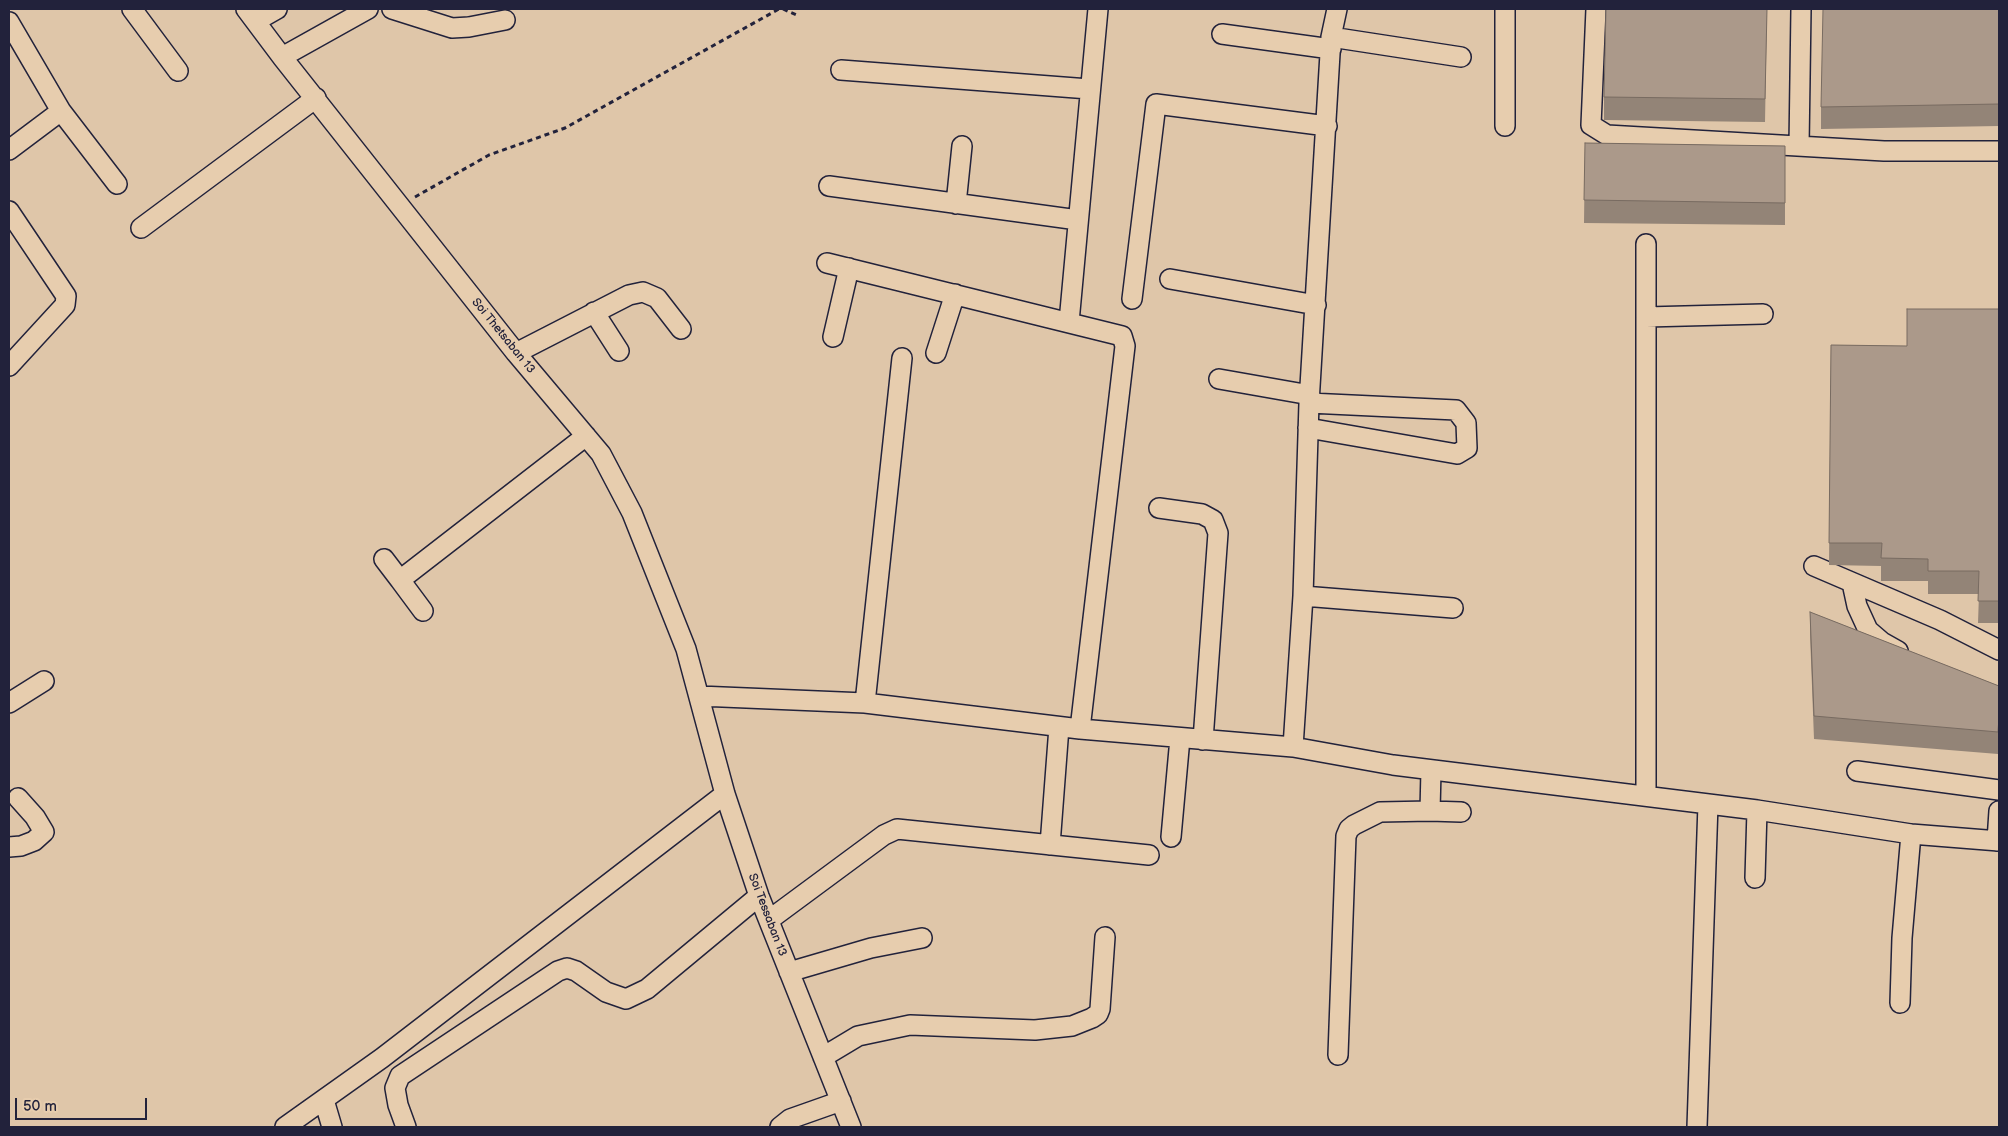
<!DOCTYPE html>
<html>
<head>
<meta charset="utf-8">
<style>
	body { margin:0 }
	#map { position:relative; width:2008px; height:1136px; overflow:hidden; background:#dfc6a9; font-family:"Balsamiq Sans",sans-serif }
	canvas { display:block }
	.frame { position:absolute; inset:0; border:10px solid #22223b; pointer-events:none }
	.scale { position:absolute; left:15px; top:1098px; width:132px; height:22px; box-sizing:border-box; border:2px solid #22223b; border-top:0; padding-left:6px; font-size:15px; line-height:18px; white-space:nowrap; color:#22223b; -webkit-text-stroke:4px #e7cdae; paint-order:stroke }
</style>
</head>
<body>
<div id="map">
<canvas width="2008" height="1136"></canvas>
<div class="frame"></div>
<div class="scale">50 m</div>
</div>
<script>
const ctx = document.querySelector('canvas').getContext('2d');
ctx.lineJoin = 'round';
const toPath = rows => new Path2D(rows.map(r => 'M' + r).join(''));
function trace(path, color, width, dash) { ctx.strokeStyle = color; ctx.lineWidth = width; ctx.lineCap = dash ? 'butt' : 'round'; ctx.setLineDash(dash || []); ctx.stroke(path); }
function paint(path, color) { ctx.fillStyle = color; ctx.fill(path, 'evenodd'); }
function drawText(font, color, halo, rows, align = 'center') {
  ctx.font = font + ' "Balsamiq Sans",sans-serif'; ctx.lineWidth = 5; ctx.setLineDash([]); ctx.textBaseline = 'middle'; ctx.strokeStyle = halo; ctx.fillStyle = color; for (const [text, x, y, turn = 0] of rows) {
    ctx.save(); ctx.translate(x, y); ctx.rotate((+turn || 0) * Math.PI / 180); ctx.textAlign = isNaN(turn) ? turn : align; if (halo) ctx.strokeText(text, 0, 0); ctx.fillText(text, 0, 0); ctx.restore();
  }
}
const path = toPath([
	[783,9,799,16],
	[415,197,489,155,565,128,779,9]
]);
const minor = toPath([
	[132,9,178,71],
	[246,9,282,57,516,353,601,454,632,513,686,649,725,794,759,896,851,1127],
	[392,9,452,28,469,27,505,20],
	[1505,9,1505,126],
	[1596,9,1591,125,1607,135,1884,151,1999,151],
	[256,21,277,9],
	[9,22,61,111,9,150],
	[1222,34,1331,49],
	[1331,37,1461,57],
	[282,57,368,9],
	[841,70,1089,89],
	[61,111,117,184],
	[1799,146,1801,9],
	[829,186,1078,220],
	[956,204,962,146],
	[9,211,66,296,65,305,9,366],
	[141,228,316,98],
	[1646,244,1646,796],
	[827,263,1122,336,1125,346,1080,729],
	[1170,279,1316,305],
	[1132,299,1156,104,1327,126],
	[594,312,619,351],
	[1646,317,1763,314],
	[1069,322,1098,9],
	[833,337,849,268],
	[516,353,629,295,643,292,657,298,681,329],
	[936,353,955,294],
	[1219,379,1310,395],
	[1308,428,1457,454,1467,448,1466,423,1456,410,1309,403],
	[1159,508,1202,514,1213,520,1218,533,1203,740],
	[384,559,400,580,586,436],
	[1814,566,1940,620,1999,650],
	[400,580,423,611],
	[1852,583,1857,606,1868,630,1882,642,1898,651],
	[1303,596,1453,608],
	[699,696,865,703,1080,729,1293,747,1393,765,1757,810,1911,834,1999,841],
	[9,703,44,681],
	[865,703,902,358],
	[1293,747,1303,596,1309,403,1331,37,1337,9],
	[1431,770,1430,811,1461,812],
	[1857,771,1999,790],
	[1171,837,1180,738],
	[1997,841,1999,811],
	[1050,845,1059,727],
	[9,847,21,846,34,841,44,832,35,817,18,798],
	[1755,878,1757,810],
	[769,920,884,835,897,829,1149,855],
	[789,972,871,948,922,938],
	[1900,1003,1902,938,1911,834],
	[1338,1055,1346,836,1349,829,1354,825,1380,812,1430,811],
	[823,1057,858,1036,910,1025,1035,1030,1072,1026,1092,1018,1098,1014,1100,1009,1105,937],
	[324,1100,332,1127],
	[285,1127,382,1058,725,794],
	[406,1127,398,1105,395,1088,400,1076,558,971,567,968,576,971,606,992,626,999,647,989,759,896],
	[780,1127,790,1119,841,1101],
	[1697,1127,1708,804]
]);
const wall = toPath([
	[1767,9,1765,122,1604,120,1604,97],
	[1999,9,1999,126,1821,129,1821,107],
	[1585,143,1785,146,1785,225,1584,223],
	[1999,309,1999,623,1978,623,1979,594,1928,594,1928,581,1881,581,1881,566,1829,565,1831,345,1907,346],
	[1810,612,1999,686,1998,754,1814,739,1810,634]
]);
const shadedWall = toPath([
	[1999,717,1999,740,1998,754,1998,732]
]);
const building = toPath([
	[1606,9,1767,9,1765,99,1604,97,1606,9],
	[1823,9,1999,9,1999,104,1821,107,1823,9],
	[1585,143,1785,146,1785,203,1584,200,1585,143],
	[1907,309,1999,309,1999,601,1978,601,1979,571,1928,571,1928,559,1881,558,1882,543,1829,543,1831,345,1907,346,1907,309],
	[1810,612,1999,686,1999,717,1998,732,1814,716,1810,612]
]);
const streetNames = [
	["Soi Thetsaban 13",503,336,51],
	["Soi Tessaban 13",767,915,69]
];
trace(minor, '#22223b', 22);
trace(path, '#22223b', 3, [5, 4]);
trace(minor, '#e7cdae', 19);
paint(wall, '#938477');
paint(shadedWall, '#786b61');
paint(building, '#ab998a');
trace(building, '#786b61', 1);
drawText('12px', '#22223b', '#e7cdae', streetNames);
</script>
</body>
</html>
